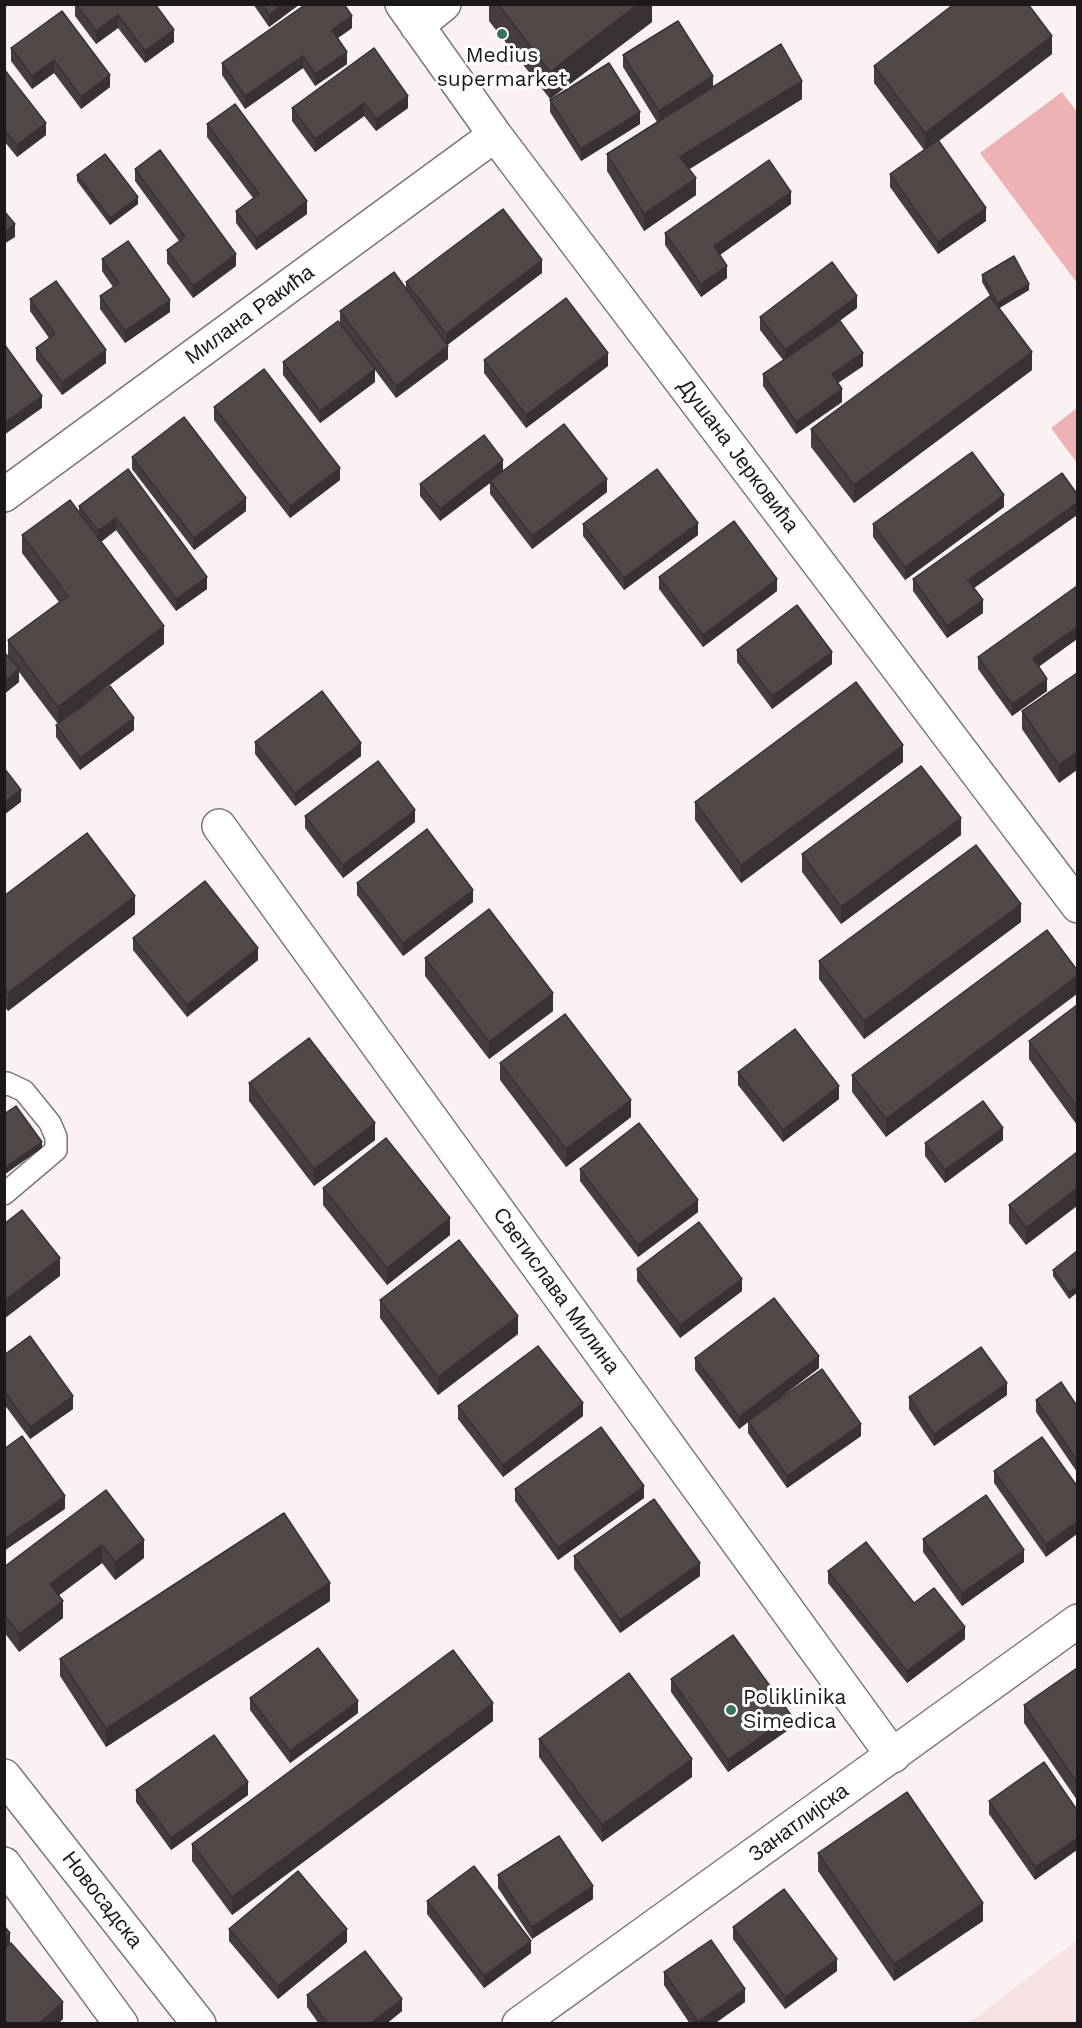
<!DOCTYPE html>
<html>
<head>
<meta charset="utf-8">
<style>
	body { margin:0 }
	#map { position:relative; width:1082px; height:2028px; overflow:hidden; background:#fcf1f2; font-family:"Work Sans",sans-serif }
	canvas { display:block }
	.frame { position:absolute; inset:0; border:6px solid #1d1919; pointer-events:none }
</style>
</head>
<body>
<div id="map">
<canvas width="1082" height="2028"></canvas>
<div class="frame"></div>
</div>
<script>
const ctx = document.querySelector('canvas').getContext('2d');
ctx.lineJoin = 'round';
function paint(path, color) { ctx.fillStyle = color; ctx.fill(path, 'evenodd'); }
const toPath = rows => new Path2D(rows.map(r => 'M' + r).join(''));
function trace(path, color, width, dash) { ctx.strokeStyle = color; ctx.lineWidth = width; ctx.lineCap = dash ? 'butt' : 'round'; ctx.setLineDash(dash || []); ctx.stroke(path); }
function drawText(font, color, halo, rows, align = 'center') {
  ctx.font = font + ' "Work Sans",sans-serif'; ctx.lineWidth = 6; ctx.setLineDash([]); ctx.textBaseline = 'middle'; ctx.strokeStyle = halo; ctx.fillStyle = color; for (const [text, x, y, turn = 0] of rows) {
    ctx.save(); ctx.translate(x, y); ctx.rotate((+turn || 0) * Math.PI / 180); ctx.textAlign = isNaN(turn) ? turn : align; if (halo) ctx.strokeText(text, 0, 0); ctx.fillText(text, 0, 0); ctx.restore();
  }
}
const built = toPath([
	[1077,1940,1077,2023,969,2023]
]);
const green = toPath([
	[1062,92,1077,112,1077,283,980,153],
	[1077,408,1077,463,1051,428]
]);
const service = toPath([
	[4,1085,7,1083,24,1091,50,1123,56,1137,56,1150,4,1194]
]);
const minor = toPath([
	[402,4,495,135,1078,906],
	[417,26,444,4],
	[4,495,495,135],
	[219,826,893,1756]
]);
const secondary = toPath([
	[4,1776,199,2024],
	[4,1864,121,2024],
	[519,2024,1078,1621]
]);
const wall = toPath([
	[75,4,155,4,174,42,145,63,118,28,96,44,75,16],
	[253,4,300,4,269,27],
	[489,4,652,4,652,22,550,99,489,21],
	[352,28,338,38,347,64,315,86,303,68,245,109,222,75,222,63],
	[11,48,110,75,110,87,81,109,54,73,32,89,11,61],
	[1052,54,939,141,986,221,938,254,890,187,890,174,924,150,874,83,874,66],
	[623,55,713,87,802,99,689,169,696,195,644,231,607,171,607,154,657,122,623,67],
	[4,69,46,135,17,157,4,141],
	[408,96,408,108,376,131,364,116,315,152,292,121,292,108],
	[550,100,640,124,581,161,550,112],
	[207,124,307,214,256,250,236,223,236,211,253,198,207,137],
	[135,169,236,266,193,298,167,263,167,250,179,241,135,181],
	[77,175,138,204,110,225,77,181],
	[791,204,720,255,727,278,701,297,665,245,665,233],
	[102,259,170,312,125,343,100,309,100,296,113,287,102,271],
	[542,273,447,345,448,359,396,398,375,370,375,382,320,423,283,375,283,362,355,344,340,323,340,311,406,289,406,282],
	[982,275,1029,290,999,308,1032,370,854,503,811,447,811,429,990,296,982,282],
	[30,299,106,363,62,395,36,360,36,348,49,338,30,311],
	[857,308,832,326,863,366,838,383,842,402,796,434,763,386,763,374,783,360,760,330,760,317],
	[484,360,608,366,526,428,484,373],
	[214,407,340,480,290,518,214,420],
	[132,457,246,511,194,550,132,469],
	[128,469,207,589,176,611,116,530,101,542,164,644,84,704,134,730,80,770,56,737,56,725,58,724,19,672,19,682,4,694,4,652,8,657,8,640,59,602,22,553,22,535,79,512,79,506],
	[503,471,607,492,532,549,490,494,490,483,440,521,420,496,420,484],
	[1077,494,1077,515,974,588,983,613,947,638,913,591,913,579],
	[1004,507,905,580,873,537,873,524],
	[583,524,698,535,624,590,583,536],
	[659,577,777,591,703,647,659,589],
	[1077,586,1077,639,1039,666,1047,691,1012,716,978,669,978,657],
	[737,650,832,664,772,709,737,662],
	[1077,673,1059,783,1022,729,1022,711],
	[255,742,361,756,295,806,255,754],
	[903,762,741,883,695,820,695,802],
	[305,816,415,822,343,878,305,828],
	[961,835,841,924,802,872,802,854],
	[357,883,473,902,403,956,357,895],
	[4,896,135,914,8,1011,4,1006],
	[1021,922,864,1039,819,979,819,961],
	[1047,930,886,1137,852,1092,852,1075],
	[133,938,258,960,187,1017,133,950],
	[425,958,553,1011,489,1059,425,976],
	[1077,1005,1077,1125,1029,1059,1029,1041],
	[500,1063,631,1117,566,1167,500,1080],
	[738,1072,839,1099,783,1142,738,1085],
	[249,1083,375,1140,314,1186,249,1101],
	[1003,1140,945,1183,925,1156,925,1143],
	[1077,1152,1026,1245,1009,1223,1009,1205],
	[580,1169,698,1212,638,1257,580,1181],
	[323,1188,450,1235,387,1285,323,1205],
	[1077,1251,1069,1299,1053,1276,1053,1270],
	[637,1269,742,1291,680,1338,637,1281],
	[380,1300,518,1334,438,1395,380,1318],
	[4,1355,73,1409,30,1439,4,1404],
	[695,1358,819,1368,771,1405,861,1436,787,1488,748,1433,748,1422,739,1429,695,1370],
	[1007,1395,934,1446,909,1409,909,1397],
	[1036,1400,1077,1406,1077,1472,1036,1412],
	[458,1406,583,1416,503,1477,458,1419],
	[994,1471,1077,1486,1046,1557,994,1483],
	[515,1489,644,1498,558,1560,515,1501],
	[106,1490,144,1558,115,1580,102,1563,59,1595,63,1618,19,1652,4,1632,4,1567],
	[923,1539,1024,1562,962,1606,923,1552],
	[574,1556,700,1576,620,1633,574,1569],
	[828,1571,914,1603,965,1639,907,1683,828,1583],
	[330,1601,106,1747,60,1676,60,1659],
	[1077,1668,1077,1800,1024,1723,1024,1705],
	[671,1679,791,1728,728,1772,671,1692],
	[250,1698,358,1713,290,1763,250,1710],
	[493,1721,232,1915,192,1861,192,1844],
	[539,1739,692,1777,602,1842,539,1757],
	[1044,1762,1035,1880,989,1814,989,1801],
	[136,1790,248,1795,171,1850,136,1802],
	[818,1853,983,1921,894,1981,818,1871],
	[498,1875,593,1899,532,1939,498,1888],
	[427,1901,531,1953,484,1988,427,1914],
	[733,1927,837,1971,785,2009,733,1939],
	[229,1929,347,1942,278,1999,229,1941],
	[664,1972,745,2002,714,2024,690,2024,664,1985],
	[307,1995,402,2011,386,2024,319,2024,307,2007]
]);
const shadedWall = toPath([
	[283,4,300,4,269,27,269,15],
	[638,4,652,4,652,22,550,99,550,72],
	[118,15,118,28,96,44,96,31],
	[352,16,352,28,332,42,332,30],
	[174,30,174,42,145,63,145,51],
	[1052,36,1052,54,925,151,925,133],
	[347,52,347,64,315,86,315,74],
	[303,56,303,68,245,109,245,96],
	[54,60,54,73,32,89,32,76],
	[110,75,110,87,81,109,81,97],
	[713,76,713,89,659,123,659,111],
	[802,81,802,99,680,175,680,157],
	[408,96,408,108,376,131,376,119],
	[364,103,364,116,315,152,315,139],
	[640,112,640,124,581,161,581,149],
	[46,123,46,135,17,157,17,145],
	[696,178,696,195,644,231,644,214],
	[791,192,791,204,714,259,714,246],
	[138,197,138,204,110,225,110,218],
	[307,201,307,214,256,250,256,238],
	[986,208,986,221,938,254,938,242],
	[15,224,15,237,4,244,4,232],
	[236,254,236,266,193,298,193,286],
	[542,260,542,273,446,346,446,334],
	[727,266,727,278,701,297,701,284],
	[1029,284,1029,290,998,309,998,303],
	[857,296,857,308,785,362,785,350],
	[170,300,170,312,125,343,125,331],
	[448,346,448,359,396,398,396,386],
	[106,350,106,363,62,395,62,382],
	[1032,352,1032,370,854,503,854,485],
	[608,353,608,366,526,428,526,415],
	[863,353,863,366,832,387,832,374],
	[375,369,375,382,320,423,320,411],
	[842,389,842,402,796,434,796,422],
	[42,396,42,408,4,435,4,423],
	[503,460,503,473,440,521,440,509],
	[340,468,340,480,290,518,290,506],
	[607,479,607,492,532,549,532,536],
	[1004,495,1004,507,905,580,905,567],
	[246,498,246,511,194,550,194,538],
	[1077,503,1077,515,968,592,968,580],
	[116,518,116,530,98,544,98,531],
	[698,523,698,535,624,590,624,578],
	[207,577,207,589,176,611,176,599],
	[777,579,777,591,703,647,703,635],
	[983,600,983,613,947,638,947,626],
	[164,626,164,644,58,724,58,707],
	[1077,627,1077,639,1033,671,1033,658],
	[832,652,832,664,772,709,772,696],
	[19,669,19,682,4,694,4,682],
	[1047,679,1047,691,1012,716,1012,704],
	[134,718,134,730,80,770,80,758],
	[361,743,361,756,295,806,295,793],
	[903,745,903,762,741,883,741,865],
	[1077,752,1077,770,1059,783,1059,765],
	[21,790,21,802,4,815,4,802],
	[415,810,415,822,343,878,343,865],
	[961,818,961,835,841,924,841,907],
	[473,890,473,902,403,956,403,943],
	[135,896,135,914,8,1011,8,993],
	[1021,904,1021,922,864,1039,864,1021],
	[258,948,258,960,187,1017,187,1005],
	[1077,976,1077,994,886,1137,886,1119],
	[553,993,553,1011,489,1059,489,1042],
	[839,1086,839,1099,783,1142,783,1130],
	[631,1100,631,1117,566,1167,566,1149],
	[375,1123,375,1140,314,1186,314,1169],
	[1003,1128,1003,1140,945,1183,945,1170],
	[42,1142,42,1148,4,1175,4,1168],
	[1077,1188,1077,1206,1026,1245,1026,1228],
	[698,1200,698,1212,638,1257,638,1245],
	[450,1218,450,1235,387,1285,387,1268],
	[60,1258,60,1276,4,1319,4,1301],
	[742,1279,742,1291,680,1338,680,1325],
	[1077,1287,1077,1293,1069,1299,1069,1292],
	[518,1316,518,1334,438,1395,438,1377],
	[819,1356,819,1368,739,1429,739,1417],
	[1007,1383,1007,1395,934,1446,934,1434],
	[73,1396,73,1409,30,1439,30,1427],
	[583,1403,583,1416,503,1477,503,1465],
	[861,1424,861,1436,787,1488,787,1476],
	[644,1486,644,1498,558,1560,558,1548],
	[65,1496,65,1509,4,1551,4,1539],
	[1077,1522,1077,1534,1046,1557,1046,1544],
	[144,1540,144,1558,115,1580,115,1562],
	[102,1545,102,1563,50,1602,50,1584],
	[1024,1550,1024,1562,962,1606,962,1593],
	[700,1563,700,1576,620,1633,620,1620],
	[330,1583,330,1601,106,1747,106,1729],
	[63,1601,63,1618,19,1652,19,1634],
	[965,1627,965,1639,907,1683,907,1671],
	[358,1701,358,1713,290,1763,290,1751],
	[493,1703,493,1721,232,1915,232,1897],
	[791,1715,791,1728,728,1772,728,1760],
	[692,1759,692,1777,602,1842,602,1825],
	[248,1782,248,1795,171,1850,171,1838],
	[1077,1838,1077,1850,1035,1880,1035,1867],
	[593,1886,593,1899,532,1939,532,1927],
	[983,1903,983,1921,894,1981,894,1964],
	[347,1929,347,1942,278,1999,278,1986],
	[10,1933,10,1950,4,1955,4,1938],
	[531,1941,531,1953,484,1988,484,1976],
	[837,1959,837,1971,785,2009,785,1997],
	[745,1989,745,2002,714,2024,698,2024,698,2022],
	[402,1999,402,2011,386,2024,370,2024],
	[63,2002,63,2019,58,2024,38,2024]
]);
const building = toPath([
	[76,4,155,4,174,30,145,51,118,15,96,31,76,4],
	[262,4,283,4,269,15,262,4],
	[306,4,344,4,352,16,332,30,347,52,315,74,303,56,245,96,222,63,306,4],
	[498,4,638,4,550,72,498,4],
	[954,4,1028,4,1052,36,925,133,874,66,954,4],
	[62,11,110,75,81,97,54,60,32,76,11,48,62,11],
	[678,21,713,76,659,111,623,55,678,21],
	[781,44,802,81,680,157,696,178,644,214,607,154,781,44],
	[374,48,408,96,376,119,364,103,315,139,292,108,374,48],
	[609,63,640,112,581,149,550,100,609,63],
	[4,69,46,123,17,145,4,129,4,69],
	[235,104,307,201,256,238,236,211,259,194,207,124,235,104],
	[938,140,986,208,938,242,890,174,938,140],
	[160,150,236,254,193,286,167,250,185,237,135,169,160,150],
	[105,154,138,197,110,218,77,175,105,154],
	[769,160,791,192,714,246,727,266,701,284,665,233,769,160],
	[503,209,542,260,446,334,406,282,503,209],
	[4,211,15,224,4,232,4,211],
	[128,241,170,300,125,331,100,296,119,283,102,259,128,241],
	[1014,256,1029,284,998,303,982,275,1014,256],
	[832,262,857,296,785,350,760,317,832,262],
	[394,272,448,346,396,386,340,311,394,272],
	[56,281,106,350,62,382,36,348,55,334,30,299,56,281],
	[990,296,1032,352,854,485,811,429,990,296],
	[566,298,608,353,526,415,484,360,566,298],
	[338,321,375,369,320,411,283,362,338,321],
	[840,321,863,353,832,374,842,389,796,422,763,374,840,321],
	[4,344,42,396,4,423,4,344],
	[264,369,340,468,290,506,214,407,264,369],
	[184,417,246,498,194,538,132,457,184,417],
	[564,424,607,479,532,536,490,481,564,424],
	[484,435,503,460,440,509,420,484,484,435],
	[972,452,1004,495,905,567,873,524,972,452],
	[128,469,207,577,176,599,116,518,98,531,79,506,128,469],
	[657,469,698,523,624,578,583,524,657,469],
	[1062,473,1077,494,1077,503,968,580,983,600,947,626,913,579,1062,473],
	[70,500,164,626,58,707,8,640,68,596,22,535,70,500],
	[734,521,777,579,703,635,659,577,734,521],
	[1077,586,1077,627,1033,658,1047,679,1012,704,978,657,1077,586],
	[797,605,832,652,772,696,737,650,797,605],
	[4,652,19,669,4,682,4,652],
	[1077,673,1077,752,1059,765,1022,711,1077,673],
	[856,682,903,745,741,865,695,802,856,682],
	[110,686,134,718,80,758,56,725,110,686],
	[322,691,361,743,295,793,255,742,322,691],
	[378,761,415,810,343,865,305,816,378,761],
	[921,766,961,818,841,907,802,854,921,766],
	[4,768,21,790,4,802,4,768],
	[427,829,473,890,403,943,357,883,427,829],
	[87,833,135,896,8,993,4,988,4,896,87,833],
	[976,845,1021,904,864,1021,819,961,976,845],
	[205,881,258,948,187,1005,133,938,205,881],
	[489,909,553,993,489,1042,425,958,489,909],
	[1047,930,1077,970,1077,976,886,1119,852,1075,1047,930],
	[1077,1005,1077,1107,1029,1041,1077,1005],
	[565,1014,631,1100,566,1149,500,1063,565,1014],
	[795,1029,839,1086,783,1130,738,1072,795,1029],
	[309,1038,375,1123,314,1169,249,1083,309,1038],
	[983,1101,1003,1128,945,1170,925,1143,983,1101],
	[16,1106,42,1142,4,1168,4,1114,16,1106],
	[639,1123,698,1200,638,1245,580,1169,639,1123],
	[386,1138,450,1218,387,1268,323,1188,386,1138],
	[1077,1152,1077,1188,1026,1228,1009,1205,1077,1152],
	[22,1210,60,1258,4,1301,4,1224,22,1210],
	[699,1222,742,1279,680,1325,637,1269,699,1222],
	[459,1240,518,1316,438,1377,380,1300,459,1240],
	[1077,1251,1077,1287,1069,1292,1053,1270,1077,1251],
	[774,1298,819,1356,739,1417,695,1358,774,1298],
	[30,1336,73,1396,30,1427,4,1391,4,1355,30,1336],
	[538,1346,583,1403,503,1465,458,1406,538,1346],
	[981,1347,1007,1383,934,1434,909,1397,981,1347],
	[822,1369,861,1424,787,1476,748,1421,822,1369],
	[1061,1382,1077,1406,1077,1460,1036,1400,1061,1382],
	[601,1427,644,1486,558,1548,515,1489,601,1427],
	[22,1436,65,1496,4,1539,4,1449,22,1436],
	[1042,1437,1077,1486,1077,1522,1046,1544,994,1471,1042,1437],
	[106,1490,144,1540,115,1562,102,1545,50,1584,63,1601,19,1634,4,1615,4,1567,106,1490],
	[986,1495,1024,1550,962,1593,923,1539,986,1495],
	[654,1499,700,1563,620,1620,574,1556,654,1499],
	[284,1513,330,1583,106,1729,60,1659,284,1513],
	[866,1542,914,1603,934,1588,965,1627,907,1671,828,1571,866,1542],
	[733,1635,791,1715,728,1760,671,1679,733,1635],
	[318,1648,358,1701,290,1751,250,1698,318,1648],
	[453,1650,493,1703,232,1897,192,1844,453,1650],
	[1077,1668,1077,1783,1024,1705,1077,1668],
	[629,1673,692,1759,602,1825,539,1739,629,1673],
	[214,1735,248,1782,171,1838,136,1790,214,1735],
	[1044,1762,1077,1810,1077,1838,1035,1867,989,1801,1044,1762],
	[907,1792,983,1903,894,1964,818,1853,907,1792],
	[559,1836,593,1886,532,1927,498,1875,559,1836],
	[474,1866,531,1941,484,1976,427,1901,474,1866],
	[298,1871,347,1929,278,1986,229,1929,298,1871],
	[784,1889,837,1959,785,1997,733,1927,784,1889],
	[4,1926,10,1933,4,1938,4,1926],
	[711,1940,745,1989,698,2022,664,1972,711,1940],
	[11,1943,63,2002,38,2024,4,2024,4,1949,11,1943],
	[365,1951,402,1999,370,2024,328,2024,307,1995,365,1951]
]);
const markers = [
	[502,34,6,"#38735d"],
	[731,1710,6,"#38735d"]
];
const poiNames = [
	["Medius",502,56],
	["supermarket",502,80],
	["Poliklinika",743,1698,"left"],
	["Simedica",743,1722,"left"]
];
const streetNames = [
	["Милана Ракића",250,315,-36],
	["Душана Јерковића",738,456,53],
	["Светислава Милина",556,1291,54],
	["Занатлијска",799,1823,-36],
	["Новосадска",102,1900,52]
];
paint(built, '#f6e2e3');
paint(green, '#eeb2b4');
trace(service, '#7e7575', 24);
trace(minor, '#7e7575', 36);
trace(secondary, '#7e7575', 36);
trace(service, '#fff', 21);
trace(minor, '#fff', 33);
trace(secondary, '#fff', 33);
paint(wall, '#463e3e');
paint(shadedWall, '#393232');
paint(building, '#514848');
trace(building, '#393232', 1.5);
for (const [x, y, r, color] of markers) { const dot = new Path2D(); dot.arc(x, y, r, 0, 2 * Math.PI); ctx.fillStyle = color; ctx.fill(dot); trace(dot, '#fff', 2); }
drawText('21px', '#1d1919', '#fff', poiNames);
drawText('21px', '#1d1919', '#fff', streetNames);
</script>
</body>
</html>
